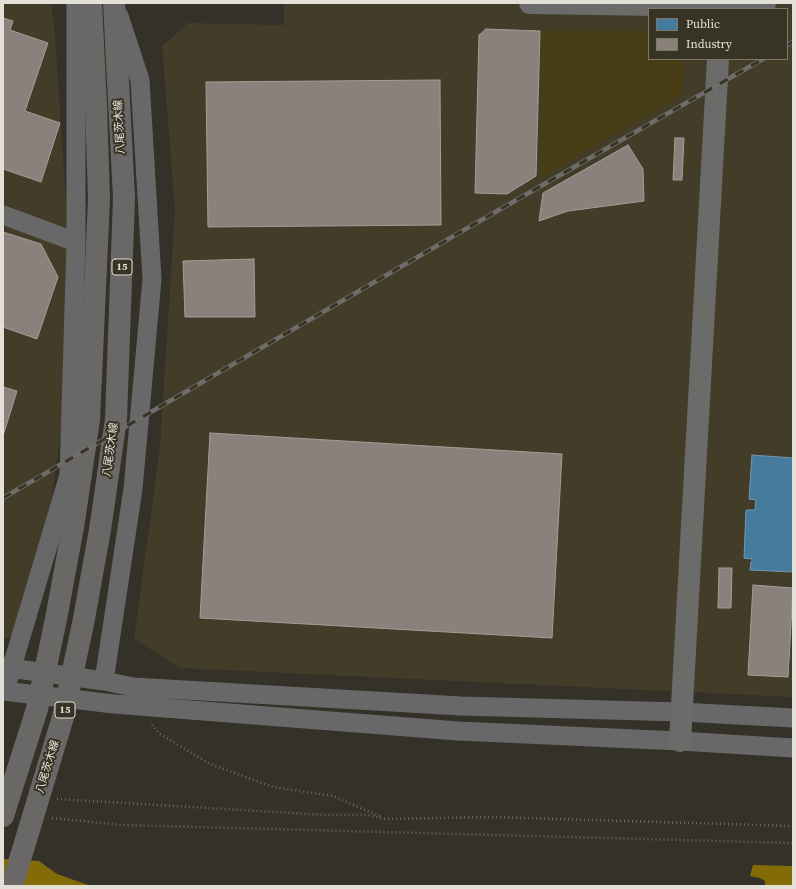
<!DOCTYPE html>
<html>
<head>
<meta charset="utf-8">
<style>
	body { margin:0 }
	#map { position:relative; width:796px; height:889px; overflow:hidden; background:#343129; font-family:"Source Serif 4",serif }
	canvas { display:block }
	.frame { position:absolute; inset:0; border:4px solid #e2e0d7; pointer-events:none }
	.legend { position:absolute; left:648px; top:8px; width:140px; height:52px; box-sizing:border-box; background:#383425; border:1px solid #7c796c; margin:0; padding:5px 7px; list-style:none; font-size:12px; color:#e2e0d7 }
	.legend li { display:flex; align-items:center; gap:8px; height:20px }
	.legend b { width:20px; border:1px solid #7c796c }
</style>
</head>
<body>
<div id="map">
<canvas width="796" height="889"></canvas>
<div class="frame"></div>
<ul class="legend">
<li><b style="height:11px;background:#457b9d"></b>Public</li>
<li><b style="height:11px;background:#8a817c"></b>Industry</li>
</ul>
</div>
<script>
const ctx = document.querySelector('canvas').getContext('2d');
ctx.lineJoin = 'round';
function paint(path, color) { ctx.fillStyle = color; ctx.fill(path, 'evenodd'); }
const toPath = rows => new Path2D(rows.map(r => 'M' + r).join(''));
function trace(path, color, width, dash) { ctx.strokeStyle = color; ctx.lineWidth = width; ctx.lineCap = dash ? 'butt' : 'round'; ctx.setLineDash(dash || []); ctx.stroke(path); }
function drawText(font, color, halo, rows, align = 'center') {
  ctx.font = font + ' "Source Serif 4","Noto Sans JP",serif'; ctx.lineWidth = 4; ctx.setLineDash([]); ctx.textBaseline = 'middle'; ctx.strokeStyle = halo; ctx.fillStyle = color; for (const [text, x, y, turn = 0] of rows) {
    ctx.save(); ctx.translate(x, y); ctx.rotate((+turn || 0) * Math.PI / 180); ctx.textAlign = isNaN(turn) ? turn : align; if (halo) ctx.strokeText(text, 0, 0); ctx.fillText(text, 0, 0); ctx.restore();
  }
}
const built = toPath([
	[3,3,51,3,54,22,70,260,65,403,51,503,19,624,9,638,3,638],
	[284,3,793,3,793,697,180,668,134,639,160,447,175,210,162,46,188,23,284,25],
	[649,9,787,9,787,59,649,59]
]);
const green = toPath([
	[541,31,649,31,649,59,684,59,682,95,540,178]
]);
const water = toPath([
	[3,859,39,861,57,874,91,886,3,886],
	[753,865,793,866,793,886,765,886,765,881,760,878,750,876]
]);
const public = toPath([
	[752,455,793,458,793,572,750,570,751,562,752,562,752,559,744,558,746,510,755,510,756,500,749,499,752,455]
]);
const industry = toPath([
	[3,18,13,21,10,30,48,43,25,111,60,123,41,182,3,169,3,18],
	[486,29,540,31,536,176,507,194,475,193,479,35,486,29],
	[440,80,441,225,208,227,206,82,440,80],
	[675,138,684,138,682,180,673,180,675,138],
	[628,145,643,169,644,201,568,211,539,221,543,193,628,145],
	[3,232,41,244,58,277,37,339,3,327,3,232],
	[254,259,255,317,185,317,183,261,254,259],
	[3,387,17,391,3,436,3,387],
	[210,433,562,454,552,638,200,618,210,433],
	[719,568,732,568,731,608,718,608,719,568],
	[753,585,793,588,788,677,748,675,753,585]
]);
const path = toPath([
	[152,725,160,734,210,764,273,787,333,796,382,817],
	[57,799,326,815,368,815,386,819,492,817,793,826],
	[52,818,122,825,793,843]
]);
const street = toPath([
	[3,215,76,242],
	[3,667,104,681,133,687,461,706,681,712,793,718],
	[8,680,69,475,76,242,76,3],
	[104,681,133,489,152,279,140,80,119,16],
	[3,691,114,704,458,731,680,741,793,748]
]);
const secondary = toPath([
	[530,3,721,6,742,6,765,3],
	[680,741,718,59]
]);
const primary = toPath([
	[73,527,89,420,99,199,96,105,91,3],
	[100,530,116,419,124,198,114,3]
]);
const rail = toPath([
	[787,45,793,42],
	[3,498,464,230,763,59]
]);
const primaryBridge = toPath([
	[3,816,37,709,56,619,73,527],
	[12,886,63,717,83,624,100,530]
]);
const shields = [
	[122,267,20],
	[65,710,20]
];
const shieldNames = [
	["15",122,267],
	["15",65,710]
];
const streetNames = [
	["八尾茨木線",120,127,-93],
	["八尾茨木線",111,450,-82],
	["八尾茨木線",48,767,-73]
];
paint(built, '#423c28');
paint(green, '#483d14');
paint(water, '#836c08');
paint(public, '#457b9d');
trace(public, '#7499ae', 1);
paint(industry, '#8a817c');
trace(industry, '#a49e97', 1);
trace(path, '#6b6b69', 2.5, [1, 3]);
trace(street, '#696869', 19);
trace(secondary, '#6b6b6a', 22);
trace(primary, '#6a6866', 22);
trace(rail, '#6f6d6a', 4.5);
trace(rail, '#383425', 3, [9]);
trace(primaryBridge, '#6a6866', 22);
for (const [x, y, w] of shields) { const box = new Path2D(); box.roundRect(x - w / 2, y - 8, w, 16, 3); ctx.fillStyle = '#383425'; ctx.fill(box); trace(box, '#e2e0d7', 1); }
drawText('bold 10px', '#e2e0d7', null, shieldNames);
drawText('11px', '#e2e0d7', '#383425', streetNames);
</script>
</body>
</html>
